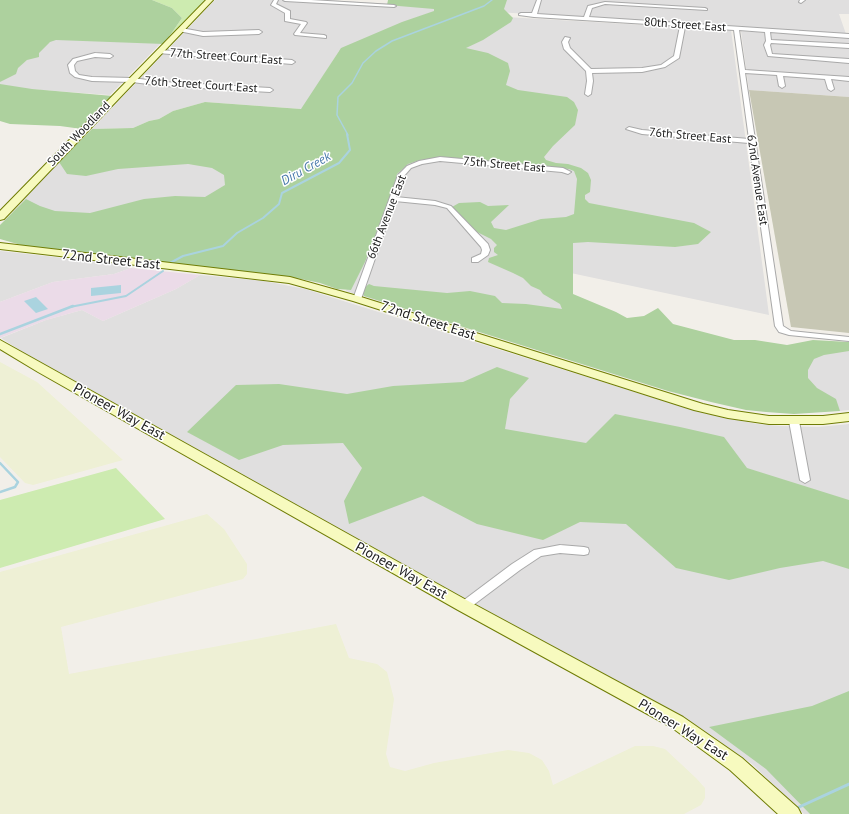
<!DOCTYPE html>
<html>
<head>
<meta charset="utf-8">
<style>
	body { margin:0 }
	canvas { display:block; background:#f2efe9 }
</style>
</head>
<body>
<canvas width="849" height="814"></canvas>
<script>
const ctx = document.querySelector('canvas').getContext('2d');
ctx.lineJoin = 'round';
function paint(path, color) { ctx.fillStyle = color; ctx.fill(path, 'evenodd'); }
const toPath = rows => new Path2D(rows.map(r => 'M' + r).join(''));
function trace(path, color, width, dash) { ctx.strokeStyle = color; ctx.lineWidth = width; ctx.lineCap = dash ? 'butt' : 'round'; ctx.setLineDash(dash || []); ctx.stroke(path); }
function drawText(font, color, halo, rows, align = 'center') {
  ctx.font = font + ' "PT Sans",sans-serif'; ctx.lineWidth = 3; ctx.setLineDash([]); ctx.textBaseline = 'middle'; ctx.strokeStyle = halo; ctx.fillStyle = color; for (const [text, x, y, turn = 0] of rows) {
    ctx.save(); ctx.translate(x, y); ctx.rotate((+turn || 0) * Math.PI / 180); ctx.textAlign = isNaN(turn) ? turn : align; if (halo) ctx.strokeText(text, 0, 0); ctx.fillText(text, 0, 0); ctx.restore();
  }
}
const residential = toPath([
	[215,0,327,0,446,7,339,51,302,109,205,102,173,111,159,119,149,121,133,128,92,129],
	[498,0,849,0,849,14,839,14,846,34,497,12],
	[506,17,731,30,769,315,566,272,572,316,389,304,346,291,394,173,481,91,457,51],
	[741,31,849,38,849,97,749,90],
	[56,36,161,43,110,95,0,87,0,82],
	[59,162,188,164,246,168,224,201,89,217,12,212],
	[0,251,126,265,131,268,114,274,53,282,0,302],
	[200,275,264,281,305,289,702,413,757,424,781,426,818,427,849,424,849,814,804,814,752,764,699,727,369,547,46,367,1,338,46,320,82,310,103,321,176,289],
	[849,349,849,410,840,411,803,379,808,357]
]);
const industrial = toPath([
	[131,268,200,275,176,289,103,321,82,310,46,320,0,338,0,302,53,282,114,274]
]);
const construction = toPath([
	[749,90,849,97,849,333,791,327]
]);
const farmland = toPath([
	[0,362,37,382,123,460,44,482,33,485,25,483,0,457],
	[207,514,224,529,247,564,247,574,243,579,61,627,69,674,336,624,349,658,377,664,387,672,394,699,386,754,390,767,405,771,434,763,508,750,529,753,542,760,549,771,553,785,635,746,653,746,665,749,696,778,705,788,705,798,701,805,684,814,0,814,0,572]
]);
const grass = toPath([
	[152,0,207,0,164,44,182,18,172,8],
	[116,468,165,519,0,568,0,500]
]);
const forest = toPath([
	[0,0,152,0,172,8,182,18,164,44,56,40,50,42,39,53,39,57,27,60,18,68,16,74,0,82],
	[388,0,507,0,504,9,513,18,511,22,483,40,466,48,488,53,508,63,510,71,506,85,518,90,567,97,574,102,578,110,575,125,553,146,544,157,546,160,556,163,568,164,581,168,588,173,591,180,590,192,585,195,585,199,589,203,694,223,711,232,698,244,675,247,588,242,573,243,573,294,616,312,627,318,644,316,658,308,673,324,734,340,755,340,787,345,813,340,849,342,849,351,824,355,814,359,808,370,808,378,817,388,836,399,840,411,794,414,766,412,746,410,711,402,668,391,364,296,362,292,364,288,369,284,374,286,447,293,470,291,495,296,502,303,526,304,562,309,560,304,543,294,540,290,531,286,523,278,513,273,488,262,489,258,498,255,494,252,494,248,497,245,491,239,477,232,452,207,459,203,480,202,488,206,509,205,491,222,494,228,506,230,541,219,566,217,574,214,577,179,574,171,569,169,439,158,420,160,408,164,397,174,394,187,365,262,351,290,337,289,320,283,301,279,256,273,104,257,21,245,0,239,0,225,26,199,40,206,55,211,90,213,144,199,175,196,205,197,225,185,224,175,212,168,188,164,118,169,86,176,67,174,59,162,92,129,133,128,149,121,159,119,173,111,205,102,301,109,341,48,402,22,434,11,434,9,387,5],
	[0,84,32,89,113,96,82,129,60,126,10,124,0,121],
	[497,367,529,378,510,399,505,429,586,443,615,414,680,427,724,437,747,468,849,500,849,569,823,561,780,568,729,580,676,568,626,524,580,522,543,540,477,524,423,496,349,524,344,501,362,468,343,443,283,445,239,460,187,432,236,385,279,384,347,394,393,386,463,382],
	[849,691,849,814,810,814,766,769,709,727,812,706]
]);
const water = toPath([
	[121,285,121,293,91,296,91,288],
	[36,297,48,309,36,313,24,301]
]);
const streamFar3 = toPath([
	[348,135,337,115,338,97,352,83,363,63,376,51,392,41,484,6,492,0]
]);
const streamFar2 = toPath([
	[170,263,183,256,223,246,237,233,263,218,279,204,282,193,339,163,350,150,347,134],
	[70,307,126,296,163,271]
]);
const streamFar1 = toPath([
	[0,334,73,306],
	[0,463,18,482,15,487,0,492]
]);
const stream = toPath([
	[797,808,849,784]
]);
const street = toPath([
	[274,0,278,0,276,4,290,11,290,19,306,22,307,23,300,33,324,35,326,36,326,38,295,35,294,34,301,24,285,21,285,13,271,5,274,0],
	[283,0,311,0,394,5,396,6,394,7,285,1,283,0],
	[537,0,541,0,537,14,584,17,588,6,605,2,705,8,707,9,707,10,605,4,592,8,589,17,849,34,849,38,770,32,771,40,849,44,849,48,771,43,770,45,772,54,849,59,849,63,768,56,764,45,766,41,765,32,739,30,745,70,849,77,849,81,831,79,834,89,831,91,828,89,825,79,783,76,785,86,782,88,779,86,777,75,745,73,783,326,791,331,849,337,849,341,789,335,779,332,775,326,749,143,642,134,626,129,629,127,642,130,749,139,734,30,685,27,679,58,665,67,642,72,592,73,593,81,591,94,588,96,585,94,587,81,586,71,564,49,562,42,565,37,570,38,568,42,570,48,591,69,642,68,661,65,674,56,680,26,534,17,519,15,519,14,521,13,532,13,537,0],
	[800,0,805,0,801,3,799,2,800,0],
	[181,28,203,32,259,30,262,32,259,34,203,36,179,31,179,29,181,28],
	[160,50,292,60,295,62,292,64,158,53,158,51,160,50],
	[95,53,110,54,113,56,110,58,95,57,77,61,74,65,75,71,79,75,92,77,132,78,164,82,270,88,273,90,270,92,164,86,132,82,92,81,75,77,70,73,68,65,73,59,95,53],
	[440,157,563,168,571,172,568,174,562,172,440,161,422,164,411,168,404,176,396,197,435,201,451,206,488,244,490,250,488,255,478,262,472,262,472,258,481,254,482,250,481,247,447,208,435,205,395,201,361,299,357,301,354,301,353,299,398,175,407,166,419,161,440,157],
	[794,418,799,421,810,480,805,483,800,480,789,421,794,418],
	[560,545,584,547,588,548,589,551,588,554,584,555,560,553,541,556,520,570,468,609,464,610,460,609,458,606,460,603,512,564,534,550,560,545]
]);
const secondary = toPath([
	[206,0,213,0,4,219,0,220,0,211,206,0],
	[0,243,290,277,361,297,703,404,728,410,769,416,823,416,849,413,849,421,823,424,769,424,728,418,694,410,353,301,289,283,0,249,0,243],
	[0,340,470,602,683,717,742,758,798,808,801,814,778,814,730,770,671,727,458,610,38,372,0,349,0,340]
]);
const farStreetnames = [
	["80th Street East",685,25,4],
	["77th Street Court East",226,57,4],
	["76th Street Court East",201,85,4],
	["South Woodland",79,134,-46],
	["76th Street East",690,136,5],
	["75th Street East",504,165,5],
	["62nd Avenue East",757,180,82],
	["66th Avenue East",387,217,-69]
];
const farWaternames = [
	["Diru Creek",306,169,-29]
];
const streetNames = [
	["72nd Street East",111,260,6],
	["72nd Street East",428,321,18],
	["Pioneer Way East",119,412,29],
	["Pioneer Way East",401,571,29],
	["Pioneer Way East",683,730,32]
];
paint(residential, '#e0dfdf');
paint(industrial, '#ebdbe8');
paint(construction, '#c7c7b4');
paint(farmland, '#eef0d5');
paint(grass, '#cdebb0');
paint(forest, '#add19e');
paint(water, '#aad3df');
trace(streamFar3, '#aad3df', 1.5);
trace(streamFar2, '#aad3df', 2);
trace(streamFar1, '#aad3df', 2.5);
trace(stream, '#aad3df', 3);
trace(street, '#a9a9a9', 2);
trace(secondary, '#707d05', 2);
paint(street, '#fff');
paint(secondary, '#f7fabf');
drawText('12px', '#222', '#fff', farStreetnames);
drawText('italic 13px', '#4a7aab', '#fff', farWaternames);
drawText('14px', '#222', '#fff', streetNames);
</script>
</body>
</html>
